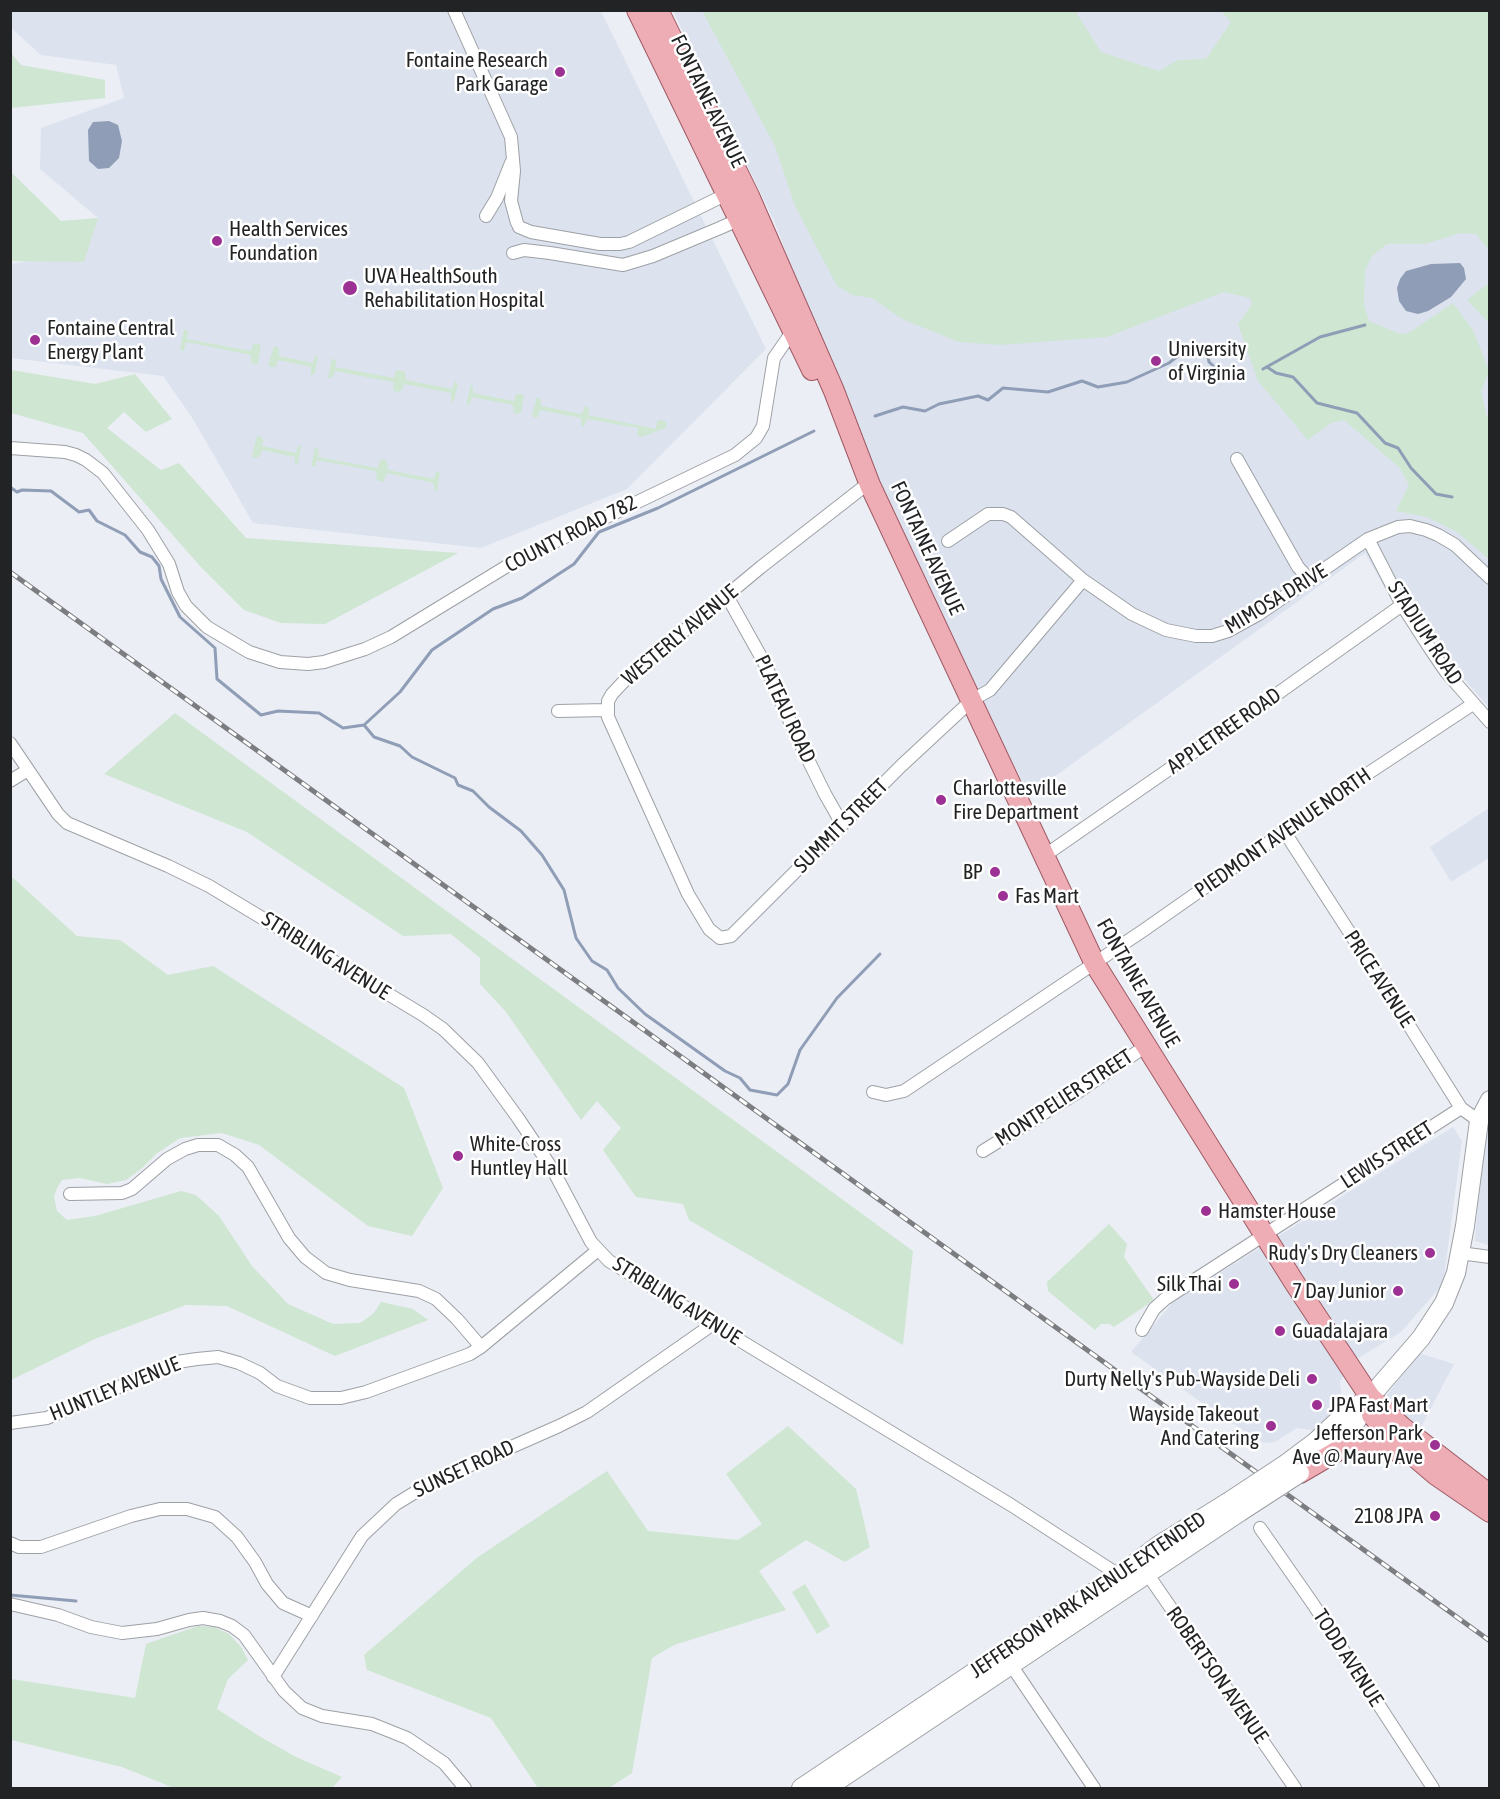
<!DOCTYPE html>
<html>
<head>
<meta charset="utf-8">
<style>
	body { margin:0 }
	#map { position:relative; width:1500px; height:1799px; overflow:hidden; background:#ebeef4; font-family:"Asap Condensed",sans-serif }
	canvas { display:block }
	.frame { position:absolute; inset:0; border:12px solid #222325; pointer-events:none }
</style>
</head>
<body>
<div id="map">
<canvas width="1500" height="1799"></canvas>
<div class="frame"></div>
</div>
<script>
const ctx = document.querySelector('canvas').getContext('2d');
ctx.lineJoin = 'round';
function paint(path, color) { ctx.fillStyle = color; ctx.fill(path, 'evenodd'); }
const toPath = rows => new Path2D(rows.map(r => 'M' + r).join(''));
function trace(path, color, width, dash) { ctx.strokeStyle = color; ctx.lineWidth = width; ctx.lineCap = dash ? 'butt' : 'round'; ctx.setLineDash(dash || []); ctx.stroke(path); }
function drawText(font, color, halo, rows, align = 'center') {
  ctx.font = font + ' "Asap Condensed",sans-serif'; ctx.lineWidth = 5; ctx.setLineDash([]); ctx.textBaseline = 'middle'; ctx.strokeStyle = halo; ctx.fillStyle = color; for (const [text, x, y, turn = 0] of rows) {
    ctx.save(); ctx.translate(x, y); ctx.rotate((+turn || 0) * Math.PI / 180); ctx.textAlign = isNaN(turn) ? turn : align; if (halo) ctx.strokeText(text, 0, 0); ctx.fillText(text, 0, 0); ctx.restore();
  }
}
const built = toPath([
	[11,10,601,11,766,349,627,489,481,548,253,523,193,419,163,376,11,358,11,264,71,253,98,218,40,169,41,128,124,98,116,65,41,55,11,28],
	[673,11,1489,11,1489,708,1454,667,1443,641,1395,606,1365,553,1029,795,944,627,883,491,808,312,775,223],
	[1489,808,1489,858,1451,882,1430,847],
	[1489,1110,1489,1245,1475,1241,1484,1122],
	[1453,1127,1462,1141,1443,1284,1401,1332,1357,1359,1340,1381,1342,1400,1318,1431,1297,1428,1275,1442,1264,1443,1212,1410,1131,1352,1173,1302],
	[1419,1353,1454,1364,1419,1431,1386,1403,1387,1395]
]);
const green = toPath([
	[702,11,1075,11,1101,52,1159,71,1178,60,1206,59,1231,22,1221,11,1489,11,1489,250,1476,234,1460,233,1425,244,1387,244,1372,256,1365,271,1364,305,1369,321,1398,333,1407,334,1453,303,1473,330,1489,371,1481,391,1486,414,1489,421,1489,559,1457,532,1427,517,1396,511,1409,485,1400,468,1344,420,1331,423,1308,440,1258,381,1238,324,1252,304,1250,298,1224,292,1107,337,1000,345,959,342,902,319,872,298,852,295,837,286,795,206,775,146],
	[11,53,21,65,105,80,105,98,11,108],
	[11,172,61,221,98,218,84,262,11,261],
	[1489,283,1489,323,1467,300],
	[184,329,188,331,187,339,251,351,253,344,259,344,261,346,258,363,256,364,251,363,251,355,186,342,184,351,180,350],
	[274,346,278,347,279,349,279,356,313,363,315,356,318,355,315,374,311,375,311,367,278,360,276,367,270,367,268,365],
	[332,358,336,361,335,367,394,378,396,371,398,370,405,372,406,380,452,389,455,381,458,384,454,400,451,402,451,393,405,384,400,392,394,391,393,382,335,371,333,377,328,378],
	[11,370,95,384,135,374,172,419,146,432,124,412,107,428,161,470,179,463,246,538,458,553,325,624,281,623,244,610,200,566,83,433,11,413],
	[471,384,473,387,473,393,514,401,516,394,522,394,524,396,521,413,514,414,513,405,472,397,470,404,466,405],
	[537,397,541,400,541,406,582,414,585,406,589,408,588,415,656,429,657,421,660,420,665,421,667,424,665,428,642,437,637,435,638,428,587,419,584,427,581,425,581,418,540,410,538,417,535,418,532,415],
	[257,436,262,437,263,440,262,446,296,453,298,446,301,445,298,464,295,465,295,457,262,450,259,457,253,458,252,456],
	[315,447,319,450,318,457,377,468,381,459,387,461,388,470,434,479,436,472,440,471,437,490,434,491,434,483,387,473,383,482,377,480,376,471,317,460,315,466,311,467],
	[175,713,913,1251,903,1345,689,1220,683,1204,636,1197,603,1150,621,1128,597,1101,581,1120,506,1012,480,984,480,958,451,934,403,936,247,832,104,774],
	[11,876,77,936,120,940,168,975,213,966,404,1088,443,1188,412,1236,368,1226,259,1145,222,1133,180,1138,156,1154,141,1169,126,1180,107,1184,80,1178,62,1180,57,1188,54,1197,57,1211,67,1220,95,1216,181,1191,196,1195,219,1216,252,1266,288,1304,333,1324,360,1323,373,1314,381,1302,413,1309,428,1320,335,1356,227,1306,186,1305,97,1338,11,1380],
	[1109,1224,1127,1244,1124,1257,1154,1300,1114,1327,1109,1324,1101,1324,1095,1330,1048,1291,1047,1282],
	[788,1426,856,1489,870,1547,845,1562,806,1540,759,1571,786,1610,674,1645,652,1658,632,1773,609,1788,538,1788,491,1718,367,1670,364,1655,478,1557,607,1471,648,1531,738,1540,762,1524,726,1474],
	[805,1584,830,1626,817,1634,792,1592],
	[198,1626,214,1627,229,1634,241,1647,248,1660,228,1679,217,1709,259,1736,296,1757,342,1777,332,1788,174,1788,122,1767,11,1740,11,1679,135,1698,146,1644]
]);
const water = toPath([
	[109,121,118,125,122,141,119,158,109,168,98,169,89,161,88,130,93,122],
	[1460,263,1464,268,1466,279,1451,297,1428,311,1418,314,1406,311,1399,301,1397,288,1400,279,1406,271,1431,264]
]);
const stream = toPath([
	[1267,367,1276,373,1293,377,1317,403,1357,413,1385,443,1398,448,1411,468,1436,494,1452,497],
	[1263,369,1320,337,1365,325],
	[875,416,903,407,925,411,939,404,978,396,988,400,1003,388,1048,392,1082,381,1098,387,1127,382,1169,363,1192,345,1206,346,1209,362,1220,372,1239,375],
	[10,487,17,492,22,490,51,491,79,512,89,510,97,521,125,535,140,552,152,557,159,566,161,579,180,617,215,648,217,679,261,715,278,711,319,713,343,728,364,725,400,692,432,650,493,609,522,598,574,564,599,532,658,508,814,431],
	[364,725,374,737,400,746,412,757,455,778,458,785,473,791,489,807,521,831,542,855,564,890,576,938,592,961,607,970,618,988,645,1014,725,1071,740,1078,750,1090,777,1095,788,1084,800,1050,837,998,880,954],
	[10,1595,76,1601]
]);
const street = toPath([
	[454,10,511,137,514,171,511,201,517,223],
	[486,216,497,198,511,163],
	[519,227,531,232,600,244,620,244,629,242,727,194,732,195],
	[513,253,524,250,550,253,623,265,653,256,720,228,738,220,741,213],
	[10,448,65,452,76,455,86,460,103,473,148,530,169,564,178,592,186,606,207,627,249,652,280,662,308,664,324,662,365,649,391,637,517,560,735,455,756,438,763,426,774,358,792,332],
	[1237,459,1298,567,1310,580],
	[870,485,861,489,761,567,626,679,612,694,608,701,608,717,688,894,709,929,720,938,731,936,901,766,972,700,990,690,1083,580],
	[1368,539,1402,605,1429,647,1446,672,1490,722],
	[948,541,988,514,1003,514,1011,517,1083,580,1132,614,1166,630,1196,636,1212,636,1228,631,1259,614,1368,539,1398,527,1410,526,1426,530,1438,535,1455,545,1490,578],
	[727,596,765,664,794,731,825,794,842,824],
	[558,711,606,710],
	[10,743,58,814,67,823,168,866,209,886,423,1015,443,1029,478,1063,518,1118,553,1170,591,1242,609,1261,1011,1505,1119,1575,1122,1581],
	[10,781,28,770],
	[1284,831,1388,992,1456,1100,1461,1108,1479,1121],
	[1044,856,1263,704,1402,605],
	[873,1092,886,1095,904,1091,1144,930,1355,782,1473,704],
	[983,1151,1078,1092,1146,1046],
	[70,1194,122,1193,132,1189,167,1159,185,1149,198,1145,218,1145,235,1155,248,1167,289,1238,305,1257,326,1273,350,1280,419,1291,436,1299,457,1319,481,1347],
	[1460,1253,1490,1257],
	[1142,1330,1154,1309,1165,1299,1461,1108],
	[10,1423,47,1418,177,1362,197,1359,218,1357,239,1363,260,1373,277,1386,310,1398,341,1398,366,1392,470,1354,481,1347,598,1250],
	[1260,1528,1313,1604,1433,1788],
	[10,1543,19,1547,41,1547,131,1516,160,1509,187,1509,215,1517,237,1537,255,1562,267,1584,283,1603,312,1616],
	[1144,1569,1295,1788],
	[10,1604,58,1615,91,1627,122,1633,157,1629,189,1620,203,1618,220,1621,232,1626,244,1635,284,1691,302,1708,322,1716,372,1724,407,1738,444,1763,465,1788],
	[1007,1659,1094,1788],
	[273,1677,362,1536,396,1504,432,1482,559,1426,587,1412,713,1324]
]);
const secondary = toPath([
	[1318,1457,1357,1420,1370,1397,1421,1338,1444,1303,1456,1273,1465,1226,1479,1121,1490,1100],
	[1287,1463,1315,1442,1348,1411,1366,1400],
	[801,1788,1119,1575,1159,1545,1228,1502],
	[827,1788,1240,1512]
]);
const primary = toPath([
	[637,10,812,370],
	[658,10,749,196,834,391,870,485,1095,964,1294,1282,1370,1397,1403,1428,1490,1495],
	[1371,1400,1372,1415,1395,1440,1436,1475,1490,1512],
	[1300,1473,1351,1443,1359,1441,1381,1442,1400,1453]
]);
const rail = toPath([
	[10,572,1490,1641]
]);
const secondaryBridge = toPath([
	[1228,1502,1287,1463],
	[1240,1512,1300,1473]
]);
const markers = [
	[560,72,6,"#9c3193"],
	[217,241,6,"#9c3193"],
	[350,288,8,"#9c3193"],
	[35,340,6,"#9c3193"],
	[1156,361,6,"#9c3193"],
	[941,800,6,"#9c3193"],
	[995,872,6,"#9c3193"],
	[1003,896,6,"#9c3193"],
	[458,1156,6,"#9c3193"],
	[1206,1211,6,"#9c3193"],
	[1430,1253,6,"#9c3193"],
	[1234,1284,6,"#9c3193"],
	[1398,1291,6,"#9c3193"],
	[1280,1331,6,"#9c3193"],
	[1312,1379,6,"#9c3193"],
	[1317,1405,6,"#9c3193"],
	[1271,1426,6,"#9c3193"],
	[1435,1445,6,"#9c3193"],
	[1435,1516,6,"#9c3193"]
];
const poiNames = [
	["Fontaine Research",548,60,"right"],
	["Park Garage",548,84,"right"],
	["Health Services",229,229],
	["Foundation",229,253],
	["UVA HealthSouth",364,276],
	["Rehabilitation Hospital",364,300],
	["Fontaine Central",47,328],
	["Energy Plant",47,352],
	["University",1168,349],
	["of Virginia",1168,373],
	["Charlottesville",953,788],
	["Fire Department",953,812],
	["BP",983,872,"right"],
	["Fas Mart",1015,896],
	["White-Cross",470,1144],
	["Huntley Hall",470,1168],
	["Hamster House",1218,1211],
	["Rudy's Dry Cleaners",1418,1253,"right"],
	["Silk Thai",1222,1284,"right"],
	["7 Day Junior",1386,1291,"right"],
	["Guadalajara",1292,1331],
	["Durty Nelly's Pub-Wayside Deli",1300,1379,"right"],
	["JPA Fast Mart",1329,1405],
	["Wayside Takeout",1259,1414,"right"],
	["And Catering",1259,1438,"right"],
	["Jefferson Park",1423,1433,"right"],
	["Ave @ Maury Ave",1423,1457,"right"],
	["2108 JPA",1423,1516,"right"]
];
const streetNames = [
	["FONTAINE AVENUE",708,101,64],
	["COUNTY ROAD 782",571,534,-27],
	["FONTAINE AVENUE",927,548,65],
	["MIMOSA DRIVE",1276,599,-31],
	["STADIUM ROAD",1425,633,57],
	["WESTERLY AVENUE",680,635,-40],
	["PLATEAU ROAD",785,709,65],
	["APPLETREE ROAD",1224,731,-35],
	["SUMMIT STREET",841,826,-45],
	["PIEDMONT AVENUE NORTH",1283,833,-35],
	["STRIBLING AVENUE",326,956,32],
	["PRICE AVENUE",1379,979,57],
	["FONTAINE AVENUE",1138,983,60],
	["MONTPELIER STREET",1064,1098,-33],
	["LEWIS STREET",1387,1155,-33],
	["STRIBLING AVENUE",677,1301,32],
	["HUNTLEY AVENUE",115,1389,-22],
	["SUNSET ROAD",464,1469,-25],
	["JEFFERSON PARK AVENUE EXTENDED",1088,1595,-34],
	["TODD AVENUE",1348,1658,57],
	["ROBERTSON AVENUE",1217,1675,55]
];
paint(built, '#dce3ef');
paint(green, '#cee6d2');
paint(water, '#8f9db6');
trace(stream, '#8f9db6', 3);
trace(street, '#9da0a5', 14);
trace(secondary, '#9da0a5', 20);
trace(primary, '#9f5963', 22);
trace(street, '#fff', 12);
trace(secondary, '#fff', 18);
trace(primary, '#eeadb5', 20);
trace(rail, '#7b7d81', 5);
trace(rail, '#fff', 3, [9]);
trace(secondaryBridge, '#9da0a5', 20, []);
trace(secondaryBridge, '#fff', 18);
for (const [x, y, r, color] of markers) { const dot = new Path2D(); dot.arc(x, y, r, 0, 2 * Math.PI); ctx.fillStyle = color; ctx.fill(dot); trace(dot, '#fff', 2); }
drawText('21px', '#222325', '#fff', poiNames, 'left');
drawText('21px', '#222325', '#fff', streetNames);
</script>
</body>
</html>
